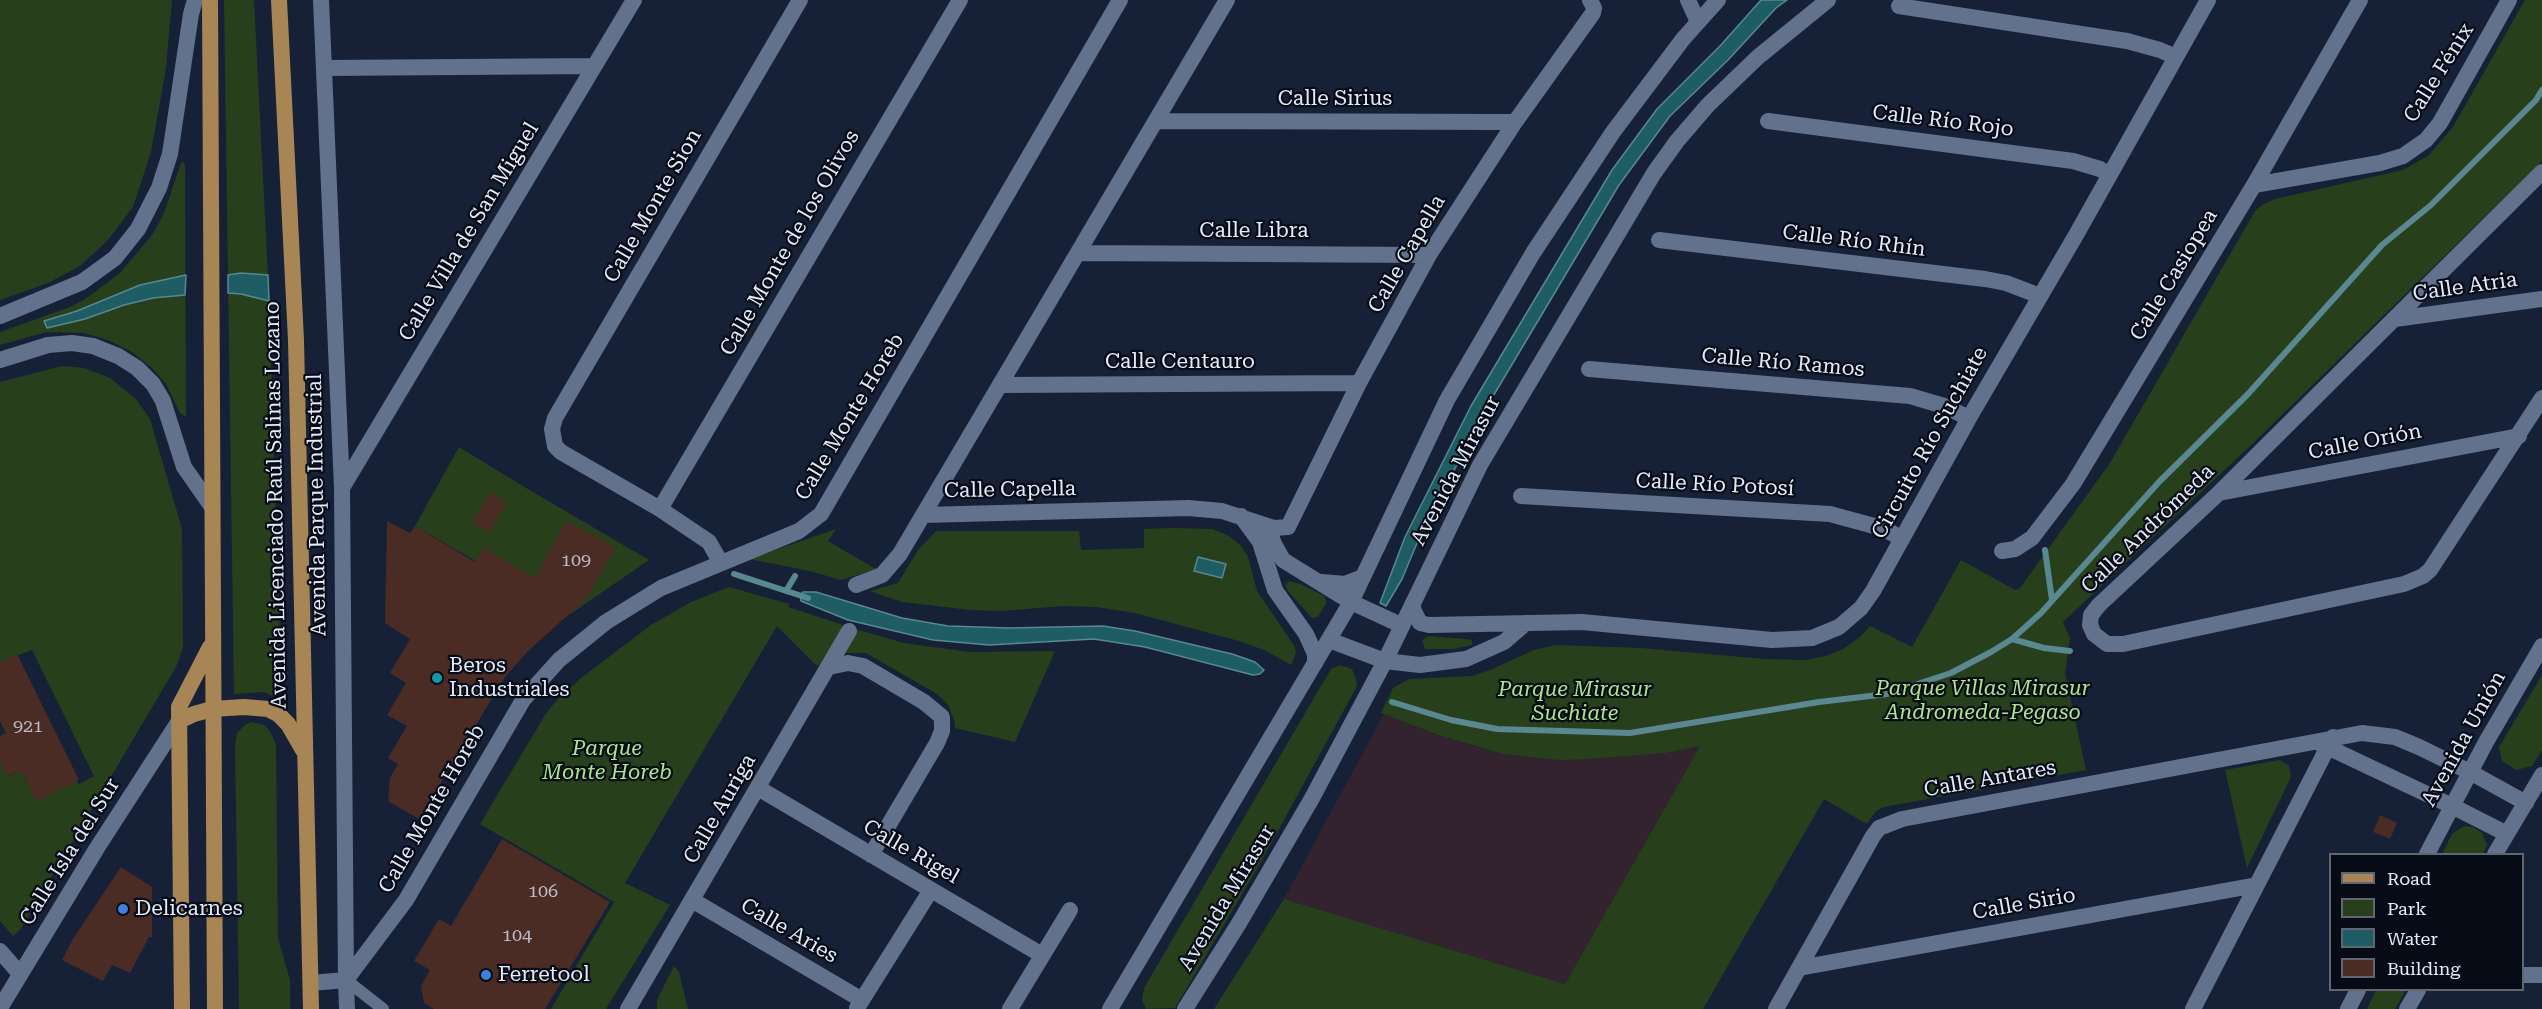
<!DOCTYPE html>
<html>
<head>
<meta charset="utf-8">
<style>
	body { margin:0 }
	#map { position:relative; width:2542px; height:1009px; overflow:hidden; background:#162138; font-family:"Roboto Serif",serif }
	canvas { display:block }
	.legend { position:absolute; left:2329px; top:853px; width:195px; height:138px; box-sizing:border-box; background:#070b15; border:2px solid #5f6571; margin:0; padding:8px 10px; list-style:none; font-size:18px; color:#e3ebfb }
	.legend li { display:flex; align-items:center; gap:12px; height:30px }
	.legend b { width:30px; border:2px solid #5f6571 }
</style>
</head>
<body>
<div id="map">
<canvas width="2542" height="1009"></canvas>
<ul class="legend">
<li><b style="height:8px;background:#a78555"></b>Road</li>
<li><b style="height:16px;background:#283f1b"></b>Park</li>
<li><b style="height:16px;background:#1e5d64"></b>Water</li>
<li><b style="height:16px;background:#4a2c25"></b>Building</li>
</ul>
</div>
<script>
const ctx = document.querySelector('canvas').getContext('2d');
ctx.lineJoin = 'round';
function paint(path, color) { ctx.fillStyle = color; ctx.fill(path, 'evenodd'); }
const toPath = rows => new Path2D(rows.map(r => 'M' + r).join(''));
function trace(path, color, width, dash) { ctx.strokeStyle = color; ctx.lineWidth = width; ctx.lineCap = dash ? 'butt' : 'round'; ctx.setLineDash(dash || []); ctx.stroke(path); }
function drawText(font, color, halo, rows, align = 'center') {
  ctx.font = font + ' "Roboto Serif",serif'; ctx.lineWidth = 4.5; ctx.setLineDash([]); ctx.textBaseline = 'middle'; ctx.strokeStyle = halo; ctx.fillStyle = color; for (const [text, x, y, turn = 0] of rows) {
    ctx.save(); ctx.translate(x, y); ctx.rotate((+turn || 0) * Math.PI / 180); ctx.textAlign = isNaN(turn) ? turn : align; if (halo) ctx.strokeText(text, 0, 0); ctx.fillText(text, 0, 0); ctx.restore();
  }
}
const education = toPath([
	[1384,714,1437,735,1502,754,1590,759,1666,753,1700,746,1565,984,1284,899]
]);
const green = toPath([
	[0,0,172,0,166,68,151,152,133,207,108,240,80,266,48,283,0,300],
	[224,0,254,0,268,275,282,701,264,692,234,694],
	[2525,0,2542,0,2542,161,2249,447,2063,622,2070,638,2065,673,2086,770,1884,807,1876,811,1867,824,1824,799,1703,1009,1214,1009,1284,899,1565,984,1700,746,1666,753,1590,759,1560,760,1503,754,1438,735,1381,713,1393,688,1409,679,1472,676,1490,670,1534,650,1556,645,1641,648,1764,659,1806,660,1826,656,1843,649,1860,637,1870,626,1912,647,1961,560,2015,590,2020,588,2110,463,2255,211,2262,205,2275,199,2403,170,2429,155,2453,127],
	[183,162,185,166,186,417,180,413,166,384,152,368,132,352,108,340,84,333,47,332,0,345,0,332,70,307,87,298,120,273,153,234,164,213,181,163],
	[62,366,84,368,110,378,136,399,150,419,182,529,183,648,176,667,20,930,13,936,0,921,0,761,8,776,21,770,36,801,76,781,79,784,94,776,32,650,0,662,0,382],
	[459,447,526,488,649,560,566,617,538,597,415,526],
	[1174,528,1212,529,1229,536,1241,546,1248,557,1257,591,1295,647,1296,653,1291,665,1264,650,1239,641,1135,613,1096,607,1063,606,1001,611,971,610,902,602,870,591,898,583,918,550,936,531,1079,531,1081,550,1144,548,1144,529],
	[836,529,828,541,876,569,841,580,810,571,749,559],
	[1289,581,1301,584,1324,596,1327,602,1318,617,1312,618,1288,591,1285,585],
	[729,587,789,604,788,607,855,629,904,643,969,652,1055,651,1015,742,955,728,955,723,948,705,937,694,866,653,841,653,817,666,777,626,625,883,670,905,606,1009,551,1009,614,902,480,824,545,715,555,702,581,678,651,625,691,602],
	[1428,636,1466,639,1472,640,1472,645,1453,649,1425,649,1422,640],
	[1340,665,1352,669,1357,683,1356,688,1261,862,1175,1008,1146,1009,1142,1000,1144,988,1331,669],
	[2542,675,2542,750,2532,766,2516,770,2502,761,2499,747],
	[251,722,264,725,270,731,276,745,278,938,290,980,290,1009,239,1009,235,745,237,733,245,725],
	[2280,760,2289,766,2291,777,2247,868,2225,770],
	[2464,826,2473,827,2482,833,2487,845,2483,854,2442,854,2452,834],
	[674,966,679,972,688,1009,657,1009,657,1000],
	[2376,990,2406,990,2395,1009,2367,1009]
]);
const water = toPath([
	[1761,0,1787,0,1776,8,1728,60,1670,116,1619,185,1489,403,1420,536,1402,579,1386,606,1380,603,1405,537,1471,406,1612,170,1657,109,1720,46,1761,0],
	[241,273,268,275,269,301,241,294,228,293,228,275,241,273],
	[186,275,185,295,153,298,124,305,85,319,47,328,44,321,77,311,140,285,186,275],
	[1198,557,1226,564,1222,578,1194,571,1198,557],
	[803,592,816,592,902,618,948,626,1008,628,1103,626,1135,631,1232,654,1255,662,1264,670,1260,674,1253,675,1145,647,1094,639,989,645,933,640,848,620,801,601,800,595,803,592]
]);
const stream = toPath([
	[2045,550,2052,600],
	[734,574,808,598],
	[786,591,795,576],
	[2012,639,2044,648,2070,651],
	[1392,702,1451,720,1497,729,1630,733,1819,702,1887,694,1951,673,1991,652,2012,639,2041,613,2159,482,2248,394,2382,245,2431,205,2536,100,2542,90]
]);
const building = toPath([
	[490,492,507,503,489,533,472,523],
	[387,521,410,533,415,526,475,562,484,548,535,578,566,521,615,547,586,599,528,651,505,677,419,819,388,801,390,778,398,764,388,758,407,726,387,715,406,683,390,673,410,639,385,623],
	[17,654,79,780,36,801,21,770,7,776,0,761,0,736,6,733,0,721,0,662],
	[2380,815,2397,823,2390,839,2373,832],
	[502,839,610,902,545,1009,434,1009,424,1003,421,986,430,970,414,961,439,919,451,926],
	[121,867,152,887,152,937,149,937,130,973,112,965,103,981,62,960,73,939]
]);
const service = toPath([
	[346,980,383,1009]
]);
const minor = toPath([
	[321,0,342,488,346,980],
	[1688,0,1698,22],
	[1899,6,2127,41,2160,50,2176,57],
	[325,68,594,66],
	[1156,121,1515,122],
	[1768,121,2073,161,2100,169,2110,175],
	[2542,172,2219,493,2099,605,2091,615,2090,625,2094,634,2107,644,2123,644,2404,584,2423,576,2430,570,2542,398],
	[2254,185,2380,163,2403,156,2413,149,2426,140,2440,123,2509,0],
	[1659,240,1985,279,2006,283,2040,296],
	[1078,253,1429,255],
	[0,316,82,282,115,258,138,229,159,188,170,154,191,14,195,0],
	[2395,319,2542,299],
	[0,360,48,345,72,343,93,346,118,356,137,368,153,384,163,401,184,467,212,507],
	[1589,369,1910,396,1944,406,1969,418],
	[1001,385,1359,383],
	[342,488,634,0],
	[2219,493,2519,436],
	[1521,496,1830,514,1885,529,1902,539],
	[660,509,960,0],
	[923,515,1188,508,1222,511,1274,528,1288,527,1359,383,1429,255,1515,122,1593,13,1594,8,1590,0],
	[1241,516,1260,542,1275,590,1306,634,1315,654,1315,663],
	[1268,527,1274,544,1283,560,1351,602],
	[2002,551,2015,549,2032,538,2073,484,2254,185,2360,0],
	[721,563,709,542,660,509,561,452,555,446,552,429,555,418,800,0],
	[1322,582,1345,584,1363,577],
	[856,585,882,575,900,554,1227,0],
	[1413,603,1413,609,1420,623,1429,625,1582,622,1772,640,1812,638,1839,627,1861,608,1873,591,1969,418,2076,235,2208,0],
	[1385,661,1420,665,1466,659,1504,642,1526,623],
	[829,667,848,663,863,666,924,702,942,717,942,731,937,743,871,855],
	[2319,743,2452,806],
	[758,788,1042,955],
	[692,900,862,1000],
	[0,951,20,974],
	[1799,968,2257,885],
	[2522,975,2542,975],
	[311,983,346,980,406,900,523,700,559,660,606,622,661,588,799,531,821,514,1120,0],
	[0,1008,97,848,179,721],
	[857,1008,931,890],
	[628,1009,849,631],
	[1010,1009,1070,910],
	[1776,1009,1873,836,1879,828,1902,819,2362,733,2395,737,2419,747,2470,772],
	[2193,1009,2333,737]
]);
const tertiary = toPath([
	[1351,602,1401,625],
	[1329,640,1385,661],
	[2470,772,2526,803],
	[2452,806,2507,834],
	[2427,854,2486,742,2542,646],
	[2495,854,2542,775],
	[346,980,347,1009],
	[1110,1009,1351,602,1447,400,1533,253,1613,132,1683,39,1718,0],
	[1185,1009,1238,925,1311,800,1385,661,1480,465,1654,173,1677,141,1708,105,1758,57,1828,0],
	[2348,1009,2358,990],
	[2407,1009,2418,990]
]);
const primary = toPath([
	[210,0,215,1009],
	[279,0,296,340,311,1009],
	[179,721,194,714,212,709,244,707,268,709,278,714,288,724,303,750],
	[182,1009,179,707,210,647]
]);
const markers = [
	[437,678,6,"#0f9aa8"],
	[123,909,6,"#3f7fe0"],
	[486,975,6,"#3f7fe0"]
];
const numberNames = [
	["109",576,561],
	["921",28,727],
	["106",543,892],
	["104",517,936]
];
const streetNames = [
	["Calle Fénix",2439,73,-58],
	["Calle Sirius",1335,99],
	["Calle Río Rojo",1943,121,7],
	["Calle Monte Sion",653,206,-60],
	["Calle Libra",1254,231],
	["Calle Villa de San Miguel",469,232,-59],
	["Calle Río Rhín",1854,241,7],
	["Calle Monte de los Olivos",790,243,-60],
	["Calle Capella",1407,254,-60],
	["Calle Casiopea",2174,275,-59],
	["Calle Atria",2465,287,-8],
	["Calle Centauro",1180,362],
	["Calle Río Ramos",1783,363,5],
	["Calle Monte Horeb",850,417,-59],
	["Calle Orión",2365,442,-11],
	["Circuito Río Suchiate",1930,443,-61],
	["Avenida Mirasur",1456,471,-62],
	["Calle Río Potosí",1715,485,3],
	["Calle Capella",1010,490,-1],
	["Avenida Licenciado Raúl Salinas Lozano",276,505,-91],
	["Avenida Parque Industrial",317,505,-91],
	["Calle Andrómeda",2148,529,-44],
	["Avenida Unión",2464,739,-61],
	["Calle Antares",1990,779,-10],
	["Calle Monte Horeb",432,809,-60],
	["Calle Auriga",720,809,-60],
	["Calle Isla del Sur",70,852,-58],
	["Calle Rigel",911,852,30],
	["Avenida Mirasur",1227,898,-59],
	["Calle Sirio",2024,904,-10],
	["Calle Aries",789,931,30]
];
const poiNames = [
	["Beros",449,666],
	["Industriales",449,690],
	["Delicarnes",135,909],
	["Ferretool",498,975]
];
const parkNames = [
	["Parque Villas Mirasur",1983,689],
	["Andromeda-Pegaso",1983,713],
	["Parque Mirasur",1575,690],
	["Suchiate",1575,714],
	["Parque",607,749],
	["Monte Horeb",607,773]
];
paint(education, '#33232e');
paint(green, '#283f1b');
paint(water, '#1e5d64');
trace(water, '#598891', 1.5);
trace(stream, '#598891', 6);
paint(building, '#4a2c25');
trace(service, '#62718c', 12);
trace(minor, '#62718c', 16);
trace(tertiary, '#62718c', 16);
trace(primary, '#a78555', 16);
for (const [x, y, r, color] of markers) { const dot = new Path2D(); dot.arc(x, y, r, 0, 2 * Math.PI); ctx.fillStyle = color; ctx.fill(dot); trace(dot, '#070b15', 2); }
drawText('18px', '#bdbbc6', null, numberNames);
drawText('21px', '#e3ebfb', '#070b15', streetNames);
drawText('21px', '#e3ebfb', '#070b15', poiNames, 'left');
drawText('italic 21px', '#abe78b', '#070b15', parkNames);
</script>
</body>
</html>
